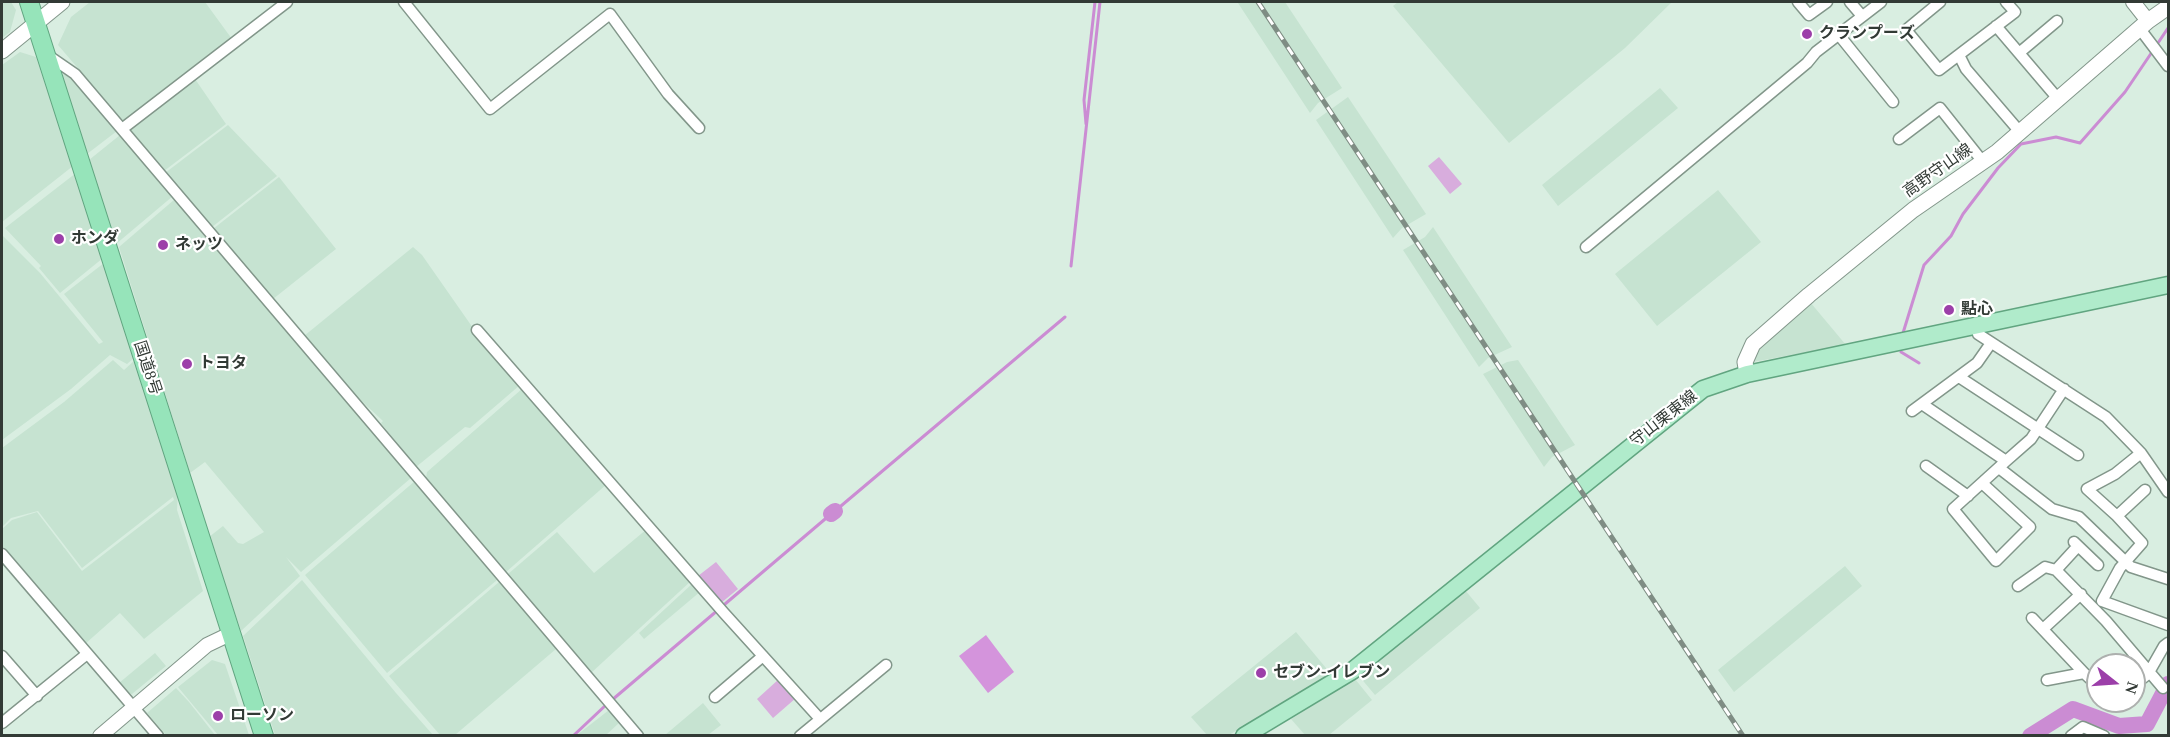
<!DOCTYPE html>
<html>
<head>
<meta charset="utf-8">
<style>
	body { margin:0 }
	#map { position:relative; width:2170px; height:737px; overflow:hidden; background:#d9eee1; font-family:"Times New Roman",serif }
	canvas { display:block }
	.frame { position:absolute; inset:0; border:3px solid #323a35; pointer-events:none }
	.north { position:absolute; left:2086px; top:653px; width:60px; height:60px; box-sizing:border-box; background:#fff; border:2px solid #adb0ae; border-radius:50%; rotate:107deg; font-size:16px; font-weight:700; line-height:24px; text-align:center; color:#323a35 }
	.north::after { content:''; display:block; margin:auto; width:21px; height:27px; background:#9c3fa9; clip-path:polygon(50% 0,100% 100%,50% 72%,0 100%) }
</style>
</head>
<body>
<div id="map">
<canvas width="2170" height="737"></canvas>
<div class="frame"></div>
<div class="north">N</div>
</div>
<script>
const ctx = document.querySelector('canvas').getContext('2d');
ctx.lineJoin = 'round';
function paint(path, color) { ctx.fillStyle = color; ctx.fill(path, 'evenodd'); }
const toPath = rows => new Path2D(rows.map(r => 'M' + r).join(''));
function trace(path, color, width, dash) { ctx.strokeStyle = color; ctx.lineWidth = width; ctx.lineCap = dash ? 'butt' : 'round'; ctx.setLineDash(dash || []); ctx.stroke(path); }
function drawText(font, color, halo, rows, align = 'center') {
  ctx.font = font + ' "Times New Roman","Noto Sans JP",serif'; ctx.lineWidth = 4.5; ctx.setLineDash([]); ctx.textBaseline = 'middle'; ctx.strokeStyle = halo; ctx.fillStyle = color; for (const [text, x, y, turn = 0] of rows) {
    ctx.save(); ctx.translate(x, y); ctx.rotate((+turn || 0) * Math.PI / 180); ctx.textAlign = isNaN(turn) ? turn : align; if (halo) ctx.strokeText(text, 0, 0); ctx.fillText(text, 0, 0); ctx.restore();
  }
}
const built = toPath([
	[2,2,11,2,16,10,10,32,2,38],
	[90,2,205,2,232,39,124,122,58,45,71,17],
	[1244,2,1285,2,1342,88,1318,103,1310,113,1238,3],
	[1398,2,1672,2,1625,48,1509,143,1393,6],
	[20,52,36,57,73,166,2,222,2,65],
	[68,73,117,131,87,154,60,75],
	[195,79,226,124,164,171,129,129],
	[1660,88,1678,108,1558,206,1542,185],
	[1348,97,1426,214,1402,228,1393,238,1316,120],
	[228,125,277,176,212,227,165,173],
	[120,135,173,196,116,244,89,160],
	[76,173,103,258,60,293,39,268,41,266,5,228],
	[279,177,336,249,273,299,213,229],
	[1718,190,1761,242,1657,326,1615,274],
	[175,199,411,478,301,572,286,557,300,576,241,631,209,537,223,526,238,543,243,544,264,532,205,462,190,473,119,247],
	[1433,227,1512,347,1488,358,1479,367,1403,250,1425,237],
	[2,235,40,273,99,344,103,342,64,294,104,263,134,358,127,364,110,355,71,389,2,440],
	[413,247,422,255,480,338,520,385,470,428,465,427,416,467,381,423,383,421,353,393,304,336],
	[1810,302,1846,345,1753,362,1754,351],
	[113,360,124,370,135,360,178,492,177,510,203,591,144,639,120,613,85,644,2,546,2,529,12,520,37,512,82,571,174,500,173,497,82,568,38,511,11,518,2,527,2,448,64,402],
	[1518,360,1575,445,1552,457,1544,467,1483,374,1507,362],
	[523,388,607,484,506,572,426,478,427,472],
	[415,481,497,580,387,673,305,575],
	[647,529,691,581,591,673,508,574,557,532,594,573],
	[1845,566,1862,586,1734,692,1718,670],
	[302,580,396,693,433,735,275,735,243,636],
	[499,582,556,649,455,735,440,735,389,676],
	[693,583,701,591,644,639,639,633],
	[1465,590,1480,608,1375,695,1359,676],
	[1296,632,1331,674,1229,735,1207,735,1191,717],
	[155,653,166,666,132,694,127,693,119,683],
	[212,660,225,664,249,735,218,735,178,687],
	[1355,679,1372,700,1329,735,1305,735,1291,719],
	[176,688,189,702,215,735,166,735,147,713],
	[703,703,721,725,708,735,665,735],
	[609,710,619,723,606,735,577,735]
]);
const green = toPath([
	[1439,157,1462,184,1450,194,1428,166],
	[716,562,738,589,721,603,698,576],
	[779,679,796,698,773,718,757,699]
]);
const forest = toPath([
	[986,635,1014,672,988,693,959,656]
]);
const stream = toPath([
	[2156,46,2168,28],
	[1086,124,1084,100,1095,2],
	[1071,266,1100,2],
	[1903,333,1924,265,1951,236,1963,214,1998,168,2021,144,2056,137,2080,143,2125,92,2152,52],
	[1901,352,1919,363],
	[835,511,1065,317],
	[612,700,831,514],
	[573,736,607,704]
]);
const river = toPath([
	[831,514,835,511],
	[2030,736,2073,709,2119,726,2147,724,2168,684]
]);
const minor = toPath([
	[404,2,490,109,610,14,668,94,699,128],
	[1798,2,1809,15,1827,2],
	[1850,2,1862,16],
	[1940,2,1906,30,1939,70,2015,12,2006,2],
	[1996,26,2059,100],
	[2140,29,2168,66],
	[1839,35,1893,102],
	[2019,53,2057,21],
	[46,54,75,74,638,736],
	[1959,55,1966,69,2020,132],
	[122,129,287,2],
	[1899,139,1940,108,1983,162],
	[1586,247,1807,63,1816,52,1881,2],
	[1976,326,1978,334,2106,417,2141,453,2168,492],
	[477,330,724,613,820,719],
	[1959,377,2078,455],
	[1922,404,2006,461],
	[1912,411,1977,363,1991,343],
	[2141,453,2115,474,2087,489,2117,516,2145,490],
	[1926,466,1968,496],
	[1999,468,2052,509,2079,517,2131,567,2168,579],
	[1982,483,2030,527,1996,561,1953,509,2006,461,2031,439,2064,389],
	[2117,516,2142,543,2120,568,2102,601,2168,625],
	[2074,542,2098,565],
	[2,554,158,736],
	[2056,570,2078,546],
	[2018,586,2045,567,2056,570,2106,621,2163,688],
	[2032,618,2084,673],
	[2043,629,2081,594],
	[2,656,37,696],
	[2047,680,2084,673,2098,686],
	[2134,685,2148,674,2164,646,2168,643],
	[715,697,763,656],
	[2,723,87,654],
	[800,736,886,665],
	[2071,736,2083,727,2104,736]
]);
const tertiary = toPath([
	[2133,2,2148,21],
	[100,736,207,645,230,634]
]);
const secondary = toPath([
	[2,51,62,2],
	[1747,374,1745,362,1753,344,1809,295,1913,210,1997,152,2148,21,2168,7]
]);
const primary = toPath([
	[1244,736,1352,671,1703,389,1747,374,2168,285]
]);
const trunk = toPath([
	[29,2,264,736]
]);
const rail = toPath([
	[1258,2,1743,736]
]);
const markers = [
	[1807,34,6,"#9c3fa9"],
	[59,239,6,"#9c3fa9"],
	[163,245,6,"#9c3fa9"],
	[1949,310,6,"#9c3fa9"],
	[187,364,6,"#9c3fa9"],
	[1261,673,6,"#9c3fa9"],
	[218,716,6,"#9c3fa9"]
];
const poiNames = [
	["クランプーズ",1819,34],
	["ホンダ",71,239],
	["ネッツ",175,245],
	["點心",1961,310],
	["トヨタ",199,364],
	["セブン-イレブン",1273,673],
	["ローソン",230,716]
];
const streetNames = [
	["高野守山線",1938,171,-35],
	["国道8号",147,368,72],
	["守山栗東線",1664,419,-38]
];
paint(built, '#c6e3d1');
paint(green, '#d8addd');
paint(forest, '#d494dc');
trace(stream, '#cb8cd3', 3);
trace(river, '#cb8cd3', 16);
trace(minor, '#82968a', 13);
trace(tertiary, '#82968a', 16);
trace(secondary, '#82968a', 17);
trace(primary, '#61a580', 19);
trace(trunk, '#61a580', 20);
trace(minor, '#fff', 10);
trace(tertiary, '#fff', 14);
trace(secondary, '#fff', 15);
trace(primary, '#b0ebcb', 16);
trace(trunk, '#96e4ba', 18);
trace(rail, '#7f8d84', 5);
trace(rail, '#fff', 3, [9]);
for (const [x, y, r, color] of markers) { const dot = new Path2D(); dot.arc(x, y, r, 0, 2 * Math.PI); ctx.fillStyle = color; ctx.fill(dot); trace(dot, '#fff', 2); }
drawText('bold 16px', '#323a35', '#fff', poiNames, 'left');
drawText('16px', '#323a35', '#fff', streetNames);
</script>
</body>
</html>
